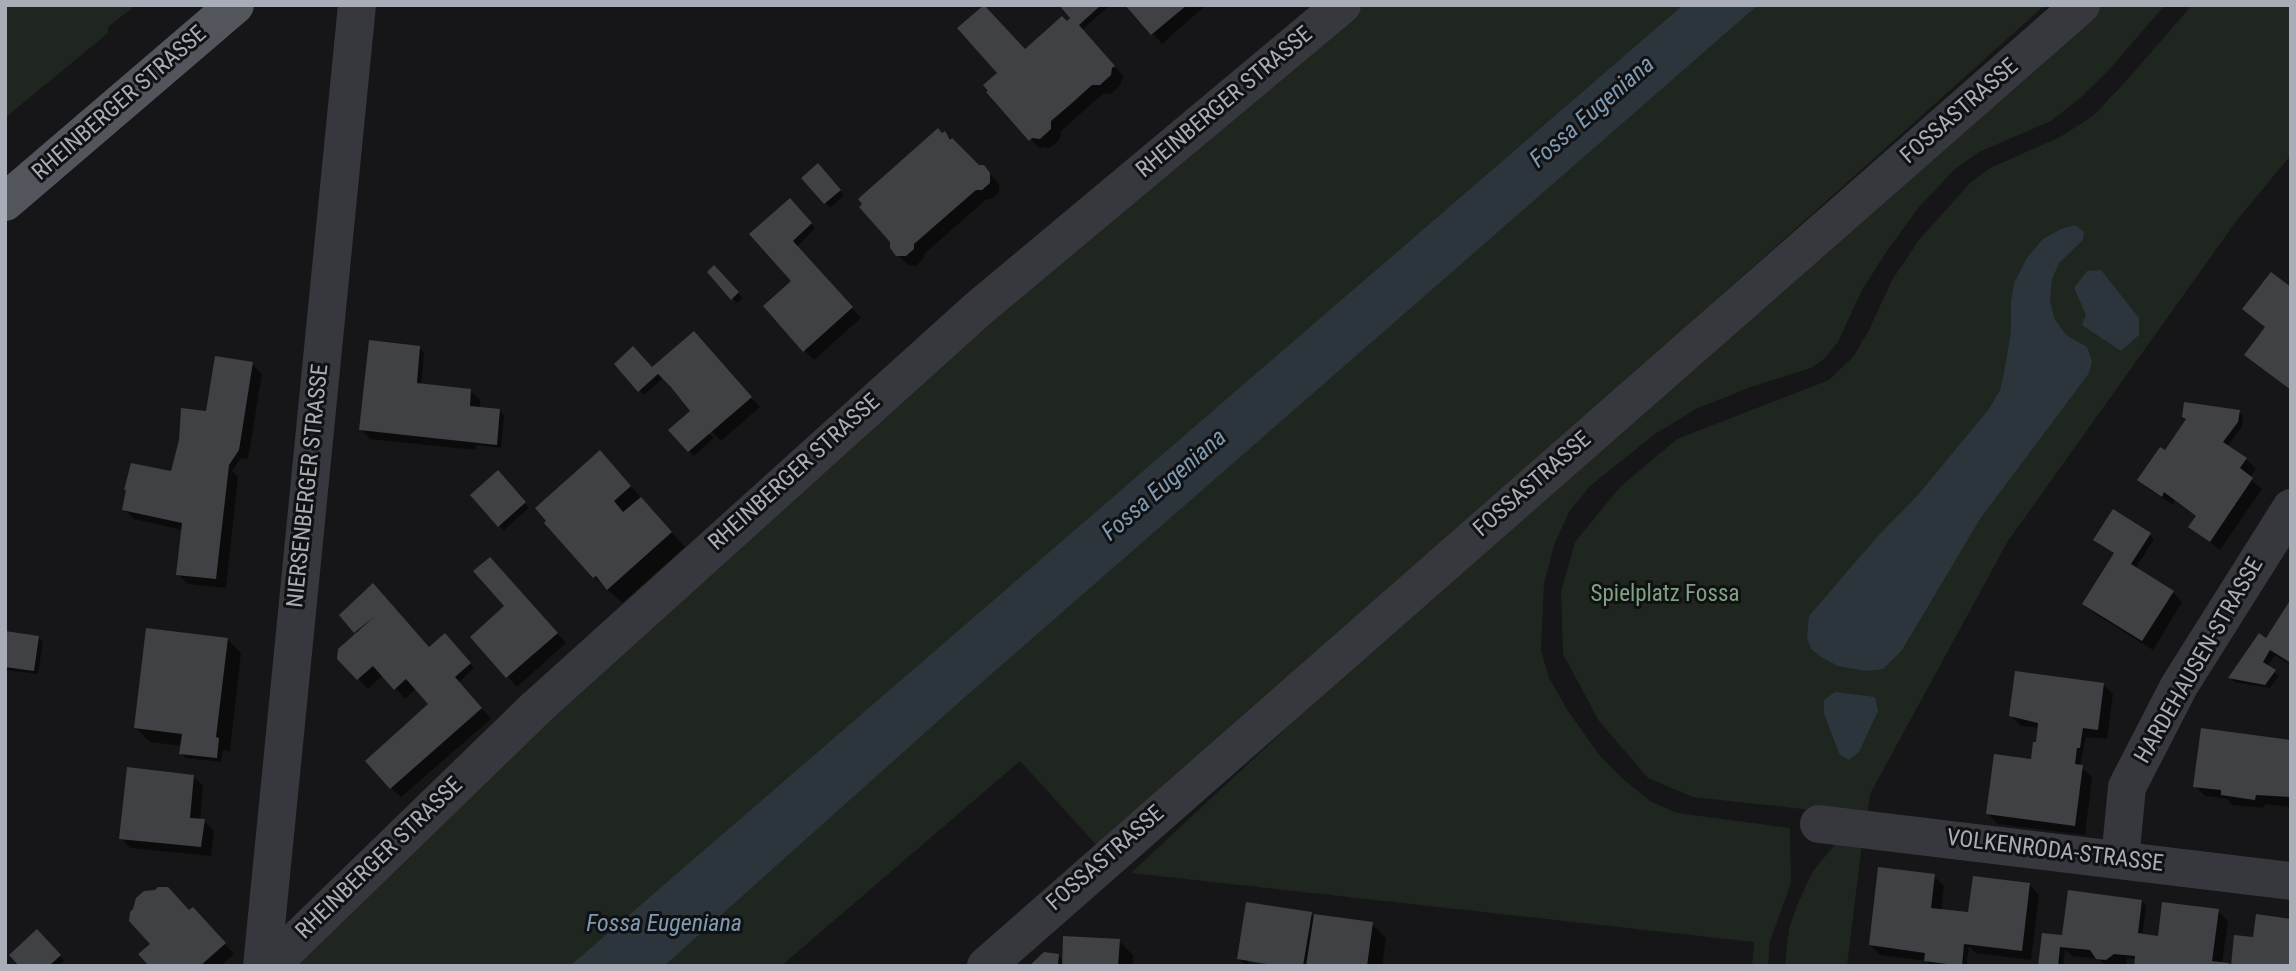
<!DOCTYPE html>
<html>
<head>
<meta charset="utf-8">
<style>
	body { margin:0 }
	#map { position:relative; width:2296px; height:971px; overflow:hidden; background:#161618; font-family:"Roboto Condensed",sans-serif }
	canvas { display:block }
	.frame { position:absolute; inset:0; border:7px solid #a8adb8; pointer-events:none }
</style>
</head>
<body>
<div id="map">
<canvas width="2296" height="971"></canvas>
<div class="frame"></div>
</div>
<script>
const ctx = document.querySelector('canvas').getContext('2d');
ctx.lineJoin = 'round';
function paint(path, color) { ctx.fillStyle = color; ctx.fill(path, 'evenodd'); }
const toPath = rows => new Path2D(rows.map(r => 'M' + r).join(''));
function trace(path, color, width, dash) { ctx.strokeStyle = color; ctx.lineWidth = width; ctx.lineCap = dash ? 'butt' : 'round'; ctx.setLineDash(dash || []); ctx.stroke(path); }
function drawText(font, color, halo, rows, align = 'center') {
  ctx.font = font + ' "Roboto Condensed",sans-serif'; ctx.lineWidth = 6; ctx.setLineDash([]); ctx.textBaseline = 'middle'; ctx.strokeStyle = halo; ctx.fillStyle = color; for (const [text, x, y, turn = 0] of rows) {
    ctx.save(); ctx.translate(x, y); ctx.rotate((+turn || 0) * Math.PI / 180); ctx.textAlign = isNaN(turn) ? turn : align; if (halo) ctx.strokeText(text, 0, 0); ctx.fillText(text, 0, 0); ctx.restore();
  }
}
const green = toPath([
	[5,5,136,5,108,27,108,33,5,118],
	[1343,5,1683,5,1361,283,1262,437,1758,5,2045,5,1102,851,1020,761,781,966,270,966],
	[2102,5,2165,5,2108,71,2080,98,2051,121,1979,152,1955,169,1919,207,1885,254,1862,290,1838,342,1824,359,1811,368,1751,387,1696,409,1655,434,1590,486,1569,512,1554,545,1544,584,1541,650,1549,678,1568,711,1600,756,1622,778,1650,801,1677,813,1790,828,1791,883,1770,941,1768,966,1752,966,1754,942,1131,873,1558,475,2025,69],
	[2192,5,2291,5,2291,155,2237,220,2008,541,1870,794,1867,816,1693,797,1648,778,1599,721,1563,654,1561,592,1575,542,1620,487,1677,439,1829,380,1853,357,1869,330,1892,280,1919,240,1970,183,1990,168,2060,137,2093,116,2128,79],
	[1837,842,1862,844,1847,966,1785,966,1789,928,1799,901,1813,871]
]);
const water = toPath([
	[1683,5,1758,5,957,704,664,966,570,966],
	[2075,225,2084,232,2083,240,2059,263,2052,279,2050,300,2054,318,2066,335,2087,347,2092,361,2089,373,1980,519,1902,650,1883,669,1866,671,1838,666,1821,657,1811,649,1807,638,1809,616,1878,536,1918,495,1989,409,2000,390,2004,373,2011,332,2011,302,2014,283,2027,258,2043,239,2061,229],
	[2101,270,2139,318,2139,335,2121,351,2082,325,2086,315,2074,288,2087,271],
	[1835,692,1875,697,1878,711,1859,752,1849,760,1840,755,1824,714,1824,700]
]);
const shadow = toPath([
	[1061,5,1110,5,1082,30,1123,76,1120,86,1110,94,1103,94,1081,113,1061,131,1060,139,1050,148,1042,147,1040,149,989,93,1026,51,1077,28],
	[1127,5,1206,5,1162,44],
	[945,133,978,167,983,167,993,177,999,184,999,193,992,199,987,199,924,254,923,259,916,266,908,265,898,255],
	[822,170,844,195,830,208,803,178],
	[789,200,815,228,797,247,861,318,814,360,804,350,794,281],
	[714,267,743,298,737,303,709,272],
	[2291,289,2291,390,2246,355,2266,328,2245,309],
	[419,348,424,352,421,385,470,391,480,400,480,408,499,410,504,415,501,448,476,445,475,450,370,439,361,429],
	[716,359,760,407,721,441,711,431,709,433,714,438,694,456,671,431,701,424,664,377,644,395,640,391,652,369],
	[252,364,262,374,248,459,241,458,232,471,238,477,226,588,188,584,178,574,183,530,134,519,124,509,172,473,207,413],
	[2239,412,2243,416,2242,427,2227,447,2246,459,2256,469,2249,478,2262,489,2220,550,2190,527,2197,517,2175,501,2173,505,2149,489,2139,480,2165,453],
	[614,467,685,547,622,603,594,577,546,523],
	[502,477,529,508,504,530,499,526],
	[2150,535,2154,539,2135,569,2173,592,2182,602,2153,650,2094,613,2084,603,2115,554,2095,540],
	[373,586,430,649,445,636,474,668,459,682,491,719,401,797,391,788,431,704,417,688,405,699,383,675,368,689,339,658,358,634,341,615],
	[2291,602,2291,665,2275,655,2267,667,2279,676,2270,688,2234,682,2230,678,2265,639],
	[531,603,566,643,517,687,472,637,507,606],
	[5,633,38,638,43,642,38,674,5,670],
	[227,639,241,653,230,751,223,750,221,762,186,758,181,753,182,746,150,742,136,728],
	[2103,684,2113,694,2107,739,2086,737,2080,766,2092,777,2085,835,1998,824,1988,814,2032,760,2037,745,2039,731,2035,727,2021,726,2011,716],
	[2291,742,2291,807,2265,804,2264,808,2232,805,2227,799,2205,796,2195,786],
	[194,777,203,786,200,821,204,821,214,831,211,856,130,848,121,838],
	[1934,876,1944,886,1941,911,1970,914,2030,885,2039,895,2031,960,1976,953,1969,946,1966,966,1938,966,1930,965,1927,961,1880,955,1870,945],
	[2142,901,2146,906,2142,936,2159,938,2218,911,2228,921,2222,964,2229,966,2136,966,2137,959,2127,958,2126,964,2123,966,2106,966,2099,959,2072,956,2065,949,2063,966,2040,966,2063,937],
	[135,910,189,912,203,919,234,954,220,966,151,966,152,944],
	[1311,914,1315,918,1372,924,1386,938,1382,966,1291,966,1248,959,1248,963,1267,966,1246,966,1239,959],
	[37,932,64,961,58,966,21,966],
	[1119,941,1133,955,1133,966,1031,966,1058,955,1064,962]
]);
const building = toPath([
	[984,5,1025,49,1062,16,1067,21,1070,18,1059,5,1101,5,1079,25,1115,66,1112,68,1111,75,1100,85,1092,85,1072,103,1051,121,1051,129,1040,139,1032,138,1029,141,986,92,988,91,983,85,997,73,957,28],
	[1125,5,1187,5,1151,35],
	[938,128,942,133,945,131,950,140,952,138,979,165,984,165,990,173,990,183,982,190,976,190,914,244,914,249,906,256,896,256,890,248,890,242,859,207,862,204,858,199],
	[818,163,841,190,824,204,801,178],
	[790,198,812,223,793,241,853,307,803,352,763,306,791,281,749,234],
	[714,265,739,292,731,300,707,272],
	[2271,272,2291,287,2291,390,2244,355,2265,327,2242,309],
	[694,331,752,397,688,452,668,430,690,411,671,387,658,374,638,392,614,364,633,346,652,367],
	[369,340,420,346,417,383,471,389,470,406,500,409,497,445,359,430],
	[215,356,253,362,239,450,229,465,216,579,176,575,182,523,122,510,126,490,124,490,131,463,171,471,179,440,181,408,206,411],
	[2184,402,2240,410,2238,422,2223,442,2247,458,2240,468,2253,478,2210,542,2188,527,2196,516,2164,492,2162,497,2137,480,2160,447,2165,450,2186,419,2182,417],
	[600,450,631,486,614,501,623,512,641,497,672,532,607,590,596,576,593,578,544,523,546,521,535,508],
	[498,470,526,502,498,527,470,495],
	[2113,509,2151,533,2131,564,2174,591,2142,641,2082,604,2114,553,2093,540],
	[490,557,558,633,506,678,470,637,504,606,473,571],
	[373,583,429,647,445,633,471,663,455,677,482,708,390,789,365,761,428,704,406,679,394,690,373,666,357,680,337,659,338,649,375,616,354,633,339,615],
	[2291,599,2291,663,2270,650,2263,662,2276,670,2265,685,2228,678,2259,633,2266,638],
	[146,628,228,638,216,737,219,738,217,758,179,754,182,734,134,728],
	[5,631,39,636,34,671,5,667],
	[2015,671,2104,683,2098,730,2083,728,2080,748,2077,748,2075,764,2083,765,2075,826,1986,814,1994,754,2031,759,2033,742,2036,742,2038,723,2009,716],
	[2201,728,2291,740,2291,797,2256,795,2255,800,2221,795,2221,790,2193,787],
	[127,767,194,775,190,818,205,819,201,847,119,839],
	[1878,867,1935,874,1931,908,1968,912,1973,876,2030,883,2022,951,1964,944,1962,966,1924,961,1925,953,1869,945],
	[158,887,168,887,189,910,193,907,226,943,200,966,149,966,138,954,150,944,129,921,130,912,133,909,136,898,144,891,155,890],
	[2068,890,2142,900,2138,933,2158,936,2162,902,2219,909,2212,961,2229,963,2229,966,2134,966,2135,956,2114,954,2106,960,2096,959,2090,950,2060,947,2058,966,2038,966,2042,933,2062,935],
	[1246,902,1312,912,1303,966,1279,966,1237,959],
	[1314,914,1373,922,1367,966,1306,966],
	[2256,914,2291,919,2291,966,2231,966,2234,935,2253,937],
	[37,929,61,955,49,966,19,966,9,955],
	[1063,936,1120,939,1118,966,1062,966],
	[1044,952,1059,954,1058,966,1029,966]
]);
const minor = toPath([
	[1819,824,2291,881],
	[2120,860,2127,787,2179,686,2291,508],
	[262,966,357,5],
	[270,966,537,707,978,309,1342,5],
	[986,966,2081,5]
]);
const primary = toPath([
	[5,202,235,5]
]);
const streetNames = [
	["RHEINBERGER STRASSE",1225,103,-40],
	["RHEINBERGER STRASSE",120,104,-41],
	["FOSSASTRASSE",1960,112,-41],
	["RHEINBERGER STRASSE",795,473,-42],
	["FOSSASTRASSE",1533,485,-41],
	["NIERSENBERGER STRASSE",309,486,-84],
	["HARDEHAUSEN-STRASSE",2200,661,-60],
	["VOLKENRODA-STRASSE",2055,852,7],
	["RHEINBERGER STRASSE",380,859,-44],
	["FOSSASTRASSE",1106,859,-41]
];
const parkNames = [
	["Spielplatz Fossa",1665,595]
];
const waterNames = [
	["Fossa Eugeniana",1593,113,-41],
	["Fossa Eugeniana",1165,486,-41],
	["Fossa Eugeniana",664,925]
];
paint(green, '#1e261f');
paint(water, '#2c353c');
paint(shadow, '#0007');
paint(building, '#404145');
trace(minor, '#37383d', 38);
trace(primary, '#53555c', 38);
drawText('23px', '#a8adb8', '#111113', streetNames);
drawText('23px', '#7fa381', '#111113', parkNames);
drawText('italic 24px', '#7f9bb3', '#111113', waterNames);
</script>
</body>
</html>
